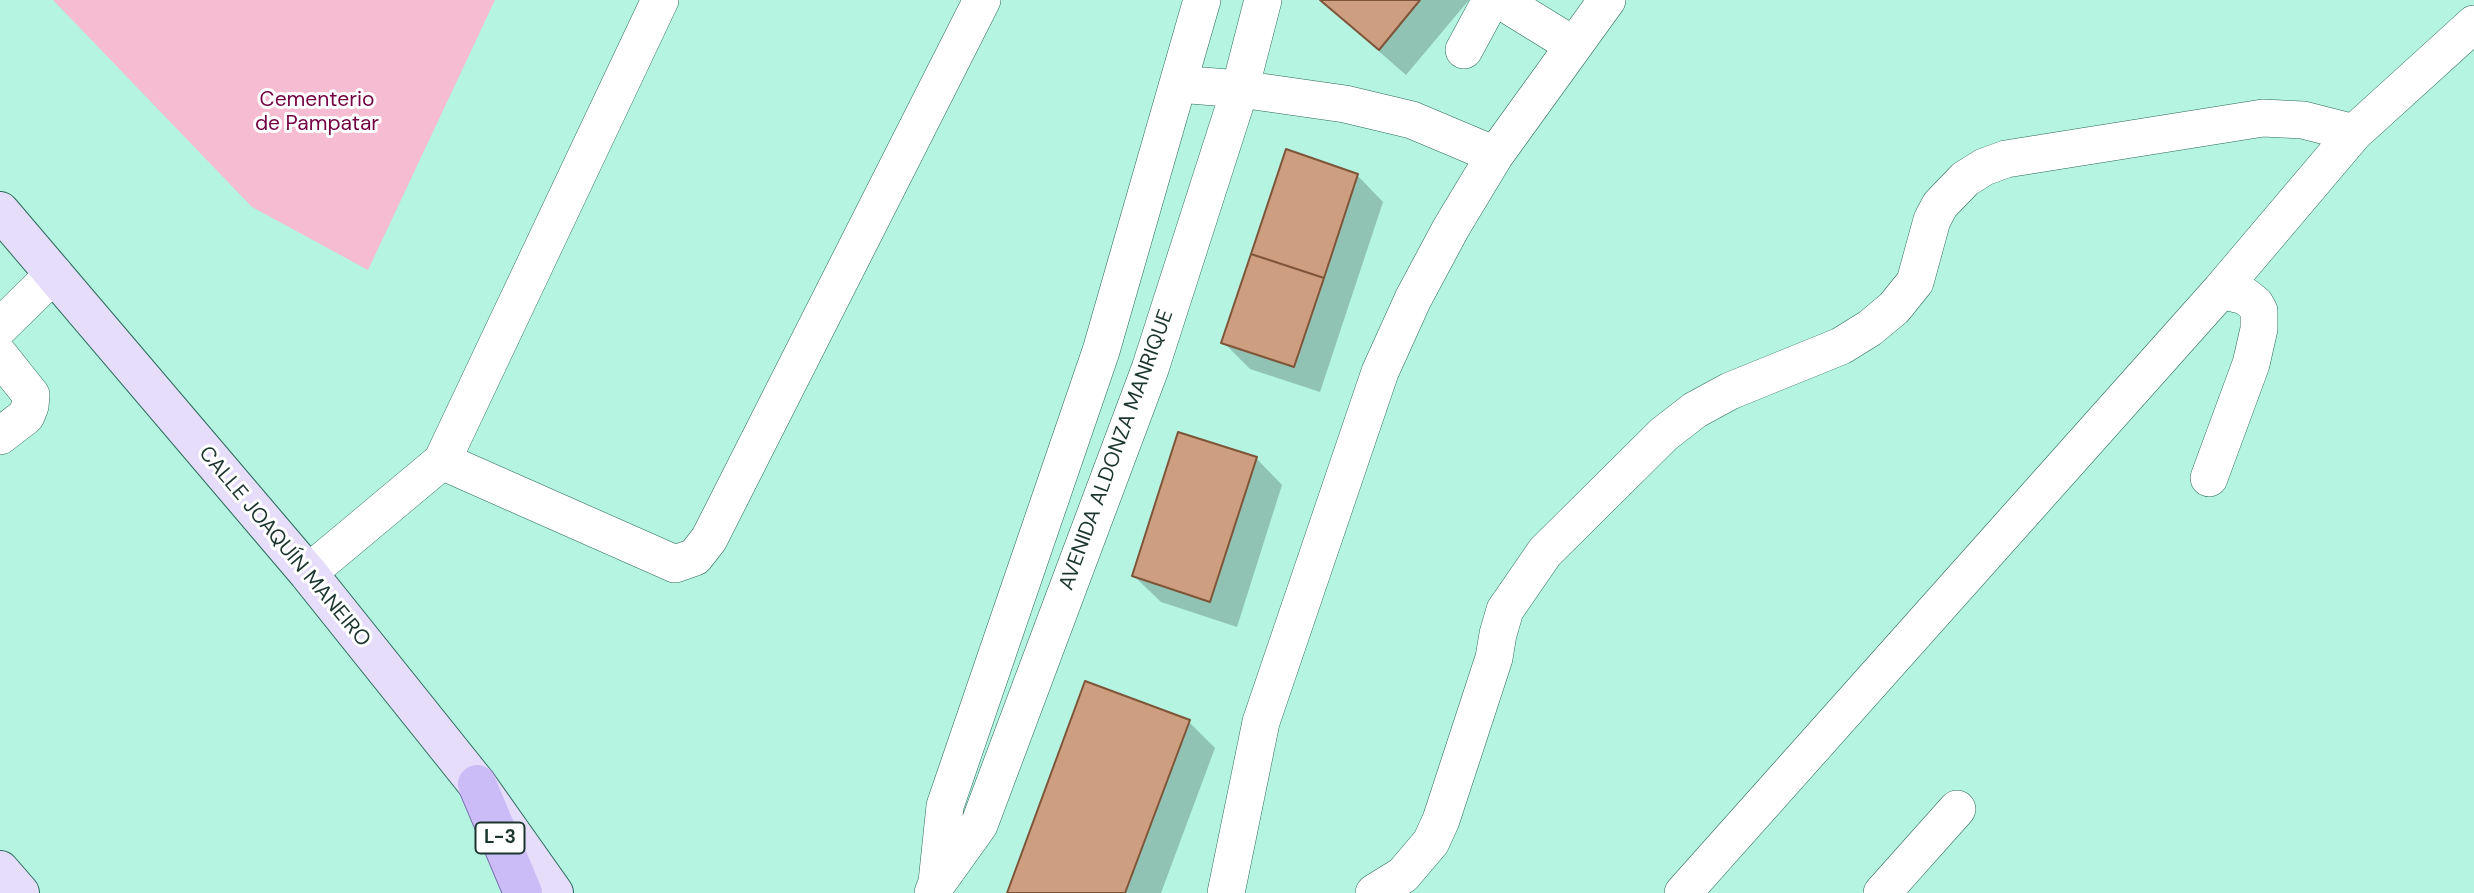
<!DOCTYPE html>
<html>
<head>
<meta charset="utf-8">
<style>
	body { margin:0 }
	canvas { display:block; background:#b4f4e1 }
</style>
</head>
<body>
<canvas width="2474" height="893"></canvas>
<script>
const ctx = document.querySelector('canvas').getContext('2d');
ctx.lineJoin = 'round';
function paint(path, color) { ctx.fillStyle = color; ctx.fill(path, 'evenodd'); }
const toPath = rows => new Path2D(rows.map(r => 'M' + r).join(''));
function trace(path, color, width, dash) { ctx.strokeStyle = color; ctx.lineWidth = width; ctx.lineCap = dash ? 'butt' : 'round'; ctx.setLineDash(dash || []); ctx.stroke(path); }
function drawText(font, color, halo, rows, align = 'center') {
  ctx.font = font + ' "DM Sans",sans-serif'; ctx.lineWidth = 6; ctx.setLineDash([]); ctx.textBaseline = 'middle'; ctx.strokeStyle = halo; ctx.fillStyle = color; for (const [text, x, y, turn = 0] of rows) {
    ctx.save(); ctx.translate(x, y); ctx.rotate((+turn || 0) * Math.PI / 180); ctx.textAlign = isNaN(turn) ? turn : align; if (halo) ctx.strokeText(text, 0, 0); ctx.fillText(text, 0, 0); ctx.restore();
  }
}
const green = toPath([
	[53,0,495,0,368,270,252,207]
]);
const shadow = toPath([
	[1320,0,1469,0,1406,75],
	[1357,175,1383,202,1320,392,1250,369,1223,342],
	[1256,458,1282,485,1237,627,1161,602,1134,576],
	[1189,722,1215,748,1161,893,1009,893]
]);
const building = toPath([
	[1320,0,1420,0,1379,50,1320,0],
	[1286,149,1358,174,1324,278,1251,254,1286,149],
	[1251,254,1324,278,1294,367,1221,343,1251,254],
	[1178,432,1257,457,1210,602,1132,576,1178,432],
	[1085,681,1190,720,1125,893,1007,893,1085,681]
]);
const street = toPath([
	[1500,0,1573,45],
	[1464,50,1491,0],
	[1178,84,1240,89,1345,104,1412,120,1495,155],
	[0,327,54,274],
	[0,356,31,395,30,406,26,416,0,436],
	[442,461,675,564,695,557,709,539,982,0],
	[2209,478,2251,364,2259,329,2259,311,2255,304,2245,296,2221,290],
	[308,573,442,461,660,0],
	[937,882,945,806,1101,351,1202,0],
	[933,893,936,885,979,825,1150,369,1240,89,1263,0],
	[1226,893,1261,722,1380,372,1413,299,1451,228,1495,155,1607,0],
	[1374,893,1403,875,1431,842,1441,820,1494,658,1498,634,1505,610,1545,552,1664,434,1695,410,1730,391,1841,346,1870,328,1894,308,1915,282,1932,220,1940,205,1965,179,1984,167,2006,159,2263,118,2303,120,2354,133],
	[1683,893,2221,290,2354,133,2474,24],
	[1882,893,1957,809]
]);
const secondary = toPath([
	[0,211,308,573,477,784,554,893],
	[0,870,20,893]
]);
const primary = toPath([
	[477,784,523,893]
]);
const shields = [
	[500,838,49]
];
const shieldNames = [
	["L-3",500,838]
];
const parkNames = [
	["Cementerio",317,100],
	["de Pampatar",317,124]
];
const streetNames = [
	["AVENIDA ALDONZA MANRIQUE",1117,450,-70],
	["CALLE JOAQUÍN MANEIRO",284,547,50]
];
paint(green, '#f6bcd2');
paint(shadow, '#0003');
paint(building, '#cd9e80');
trace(building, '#7f5539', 2);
trace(street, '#2a6a5a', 38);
trace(secondary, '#2a6a5a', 40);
trace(primary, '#776fac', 40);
trace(street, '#fff', 37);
trace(secondary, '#e5ddfa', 38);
trace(primary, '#cbbbf6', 38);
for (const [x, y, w] of shields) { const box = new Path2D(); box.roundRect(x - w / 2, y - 15.5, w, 31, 5); ctx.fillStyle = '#fff'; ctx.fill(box); trace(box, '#1c362f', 2); }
drawText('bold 19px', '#1c362f', null, shieldNames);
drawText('21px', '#730042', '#fff', parkNames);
drawText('21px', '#1c362f', '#fff', streetNames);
</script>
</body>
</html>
